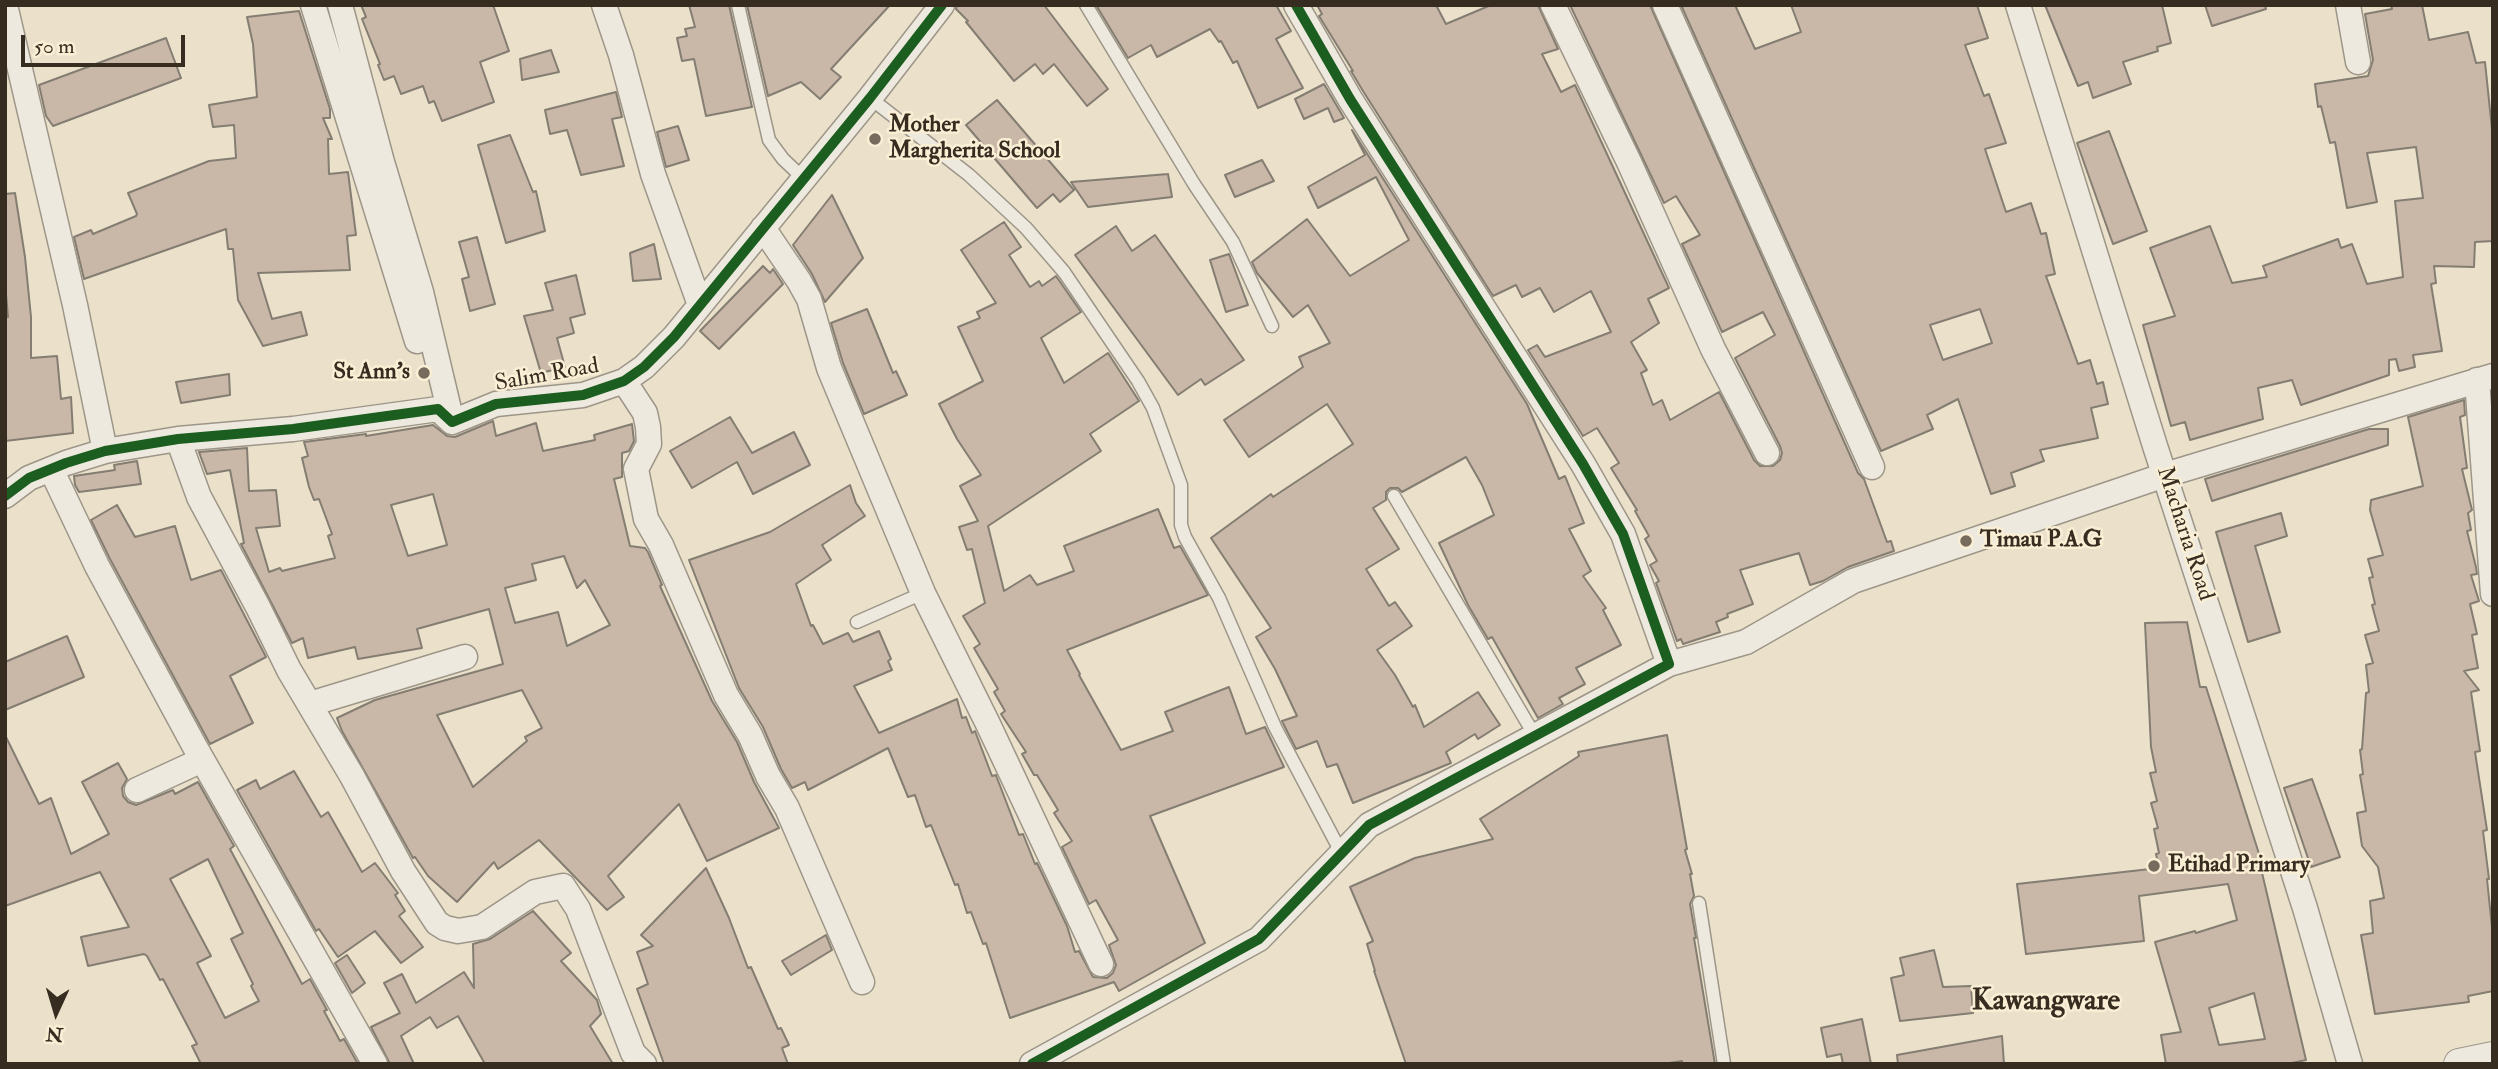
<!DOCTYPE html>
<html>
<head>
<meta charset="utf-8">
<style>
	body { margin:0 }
	#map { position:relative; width:2498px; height:1069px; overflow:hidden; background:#ebe1cb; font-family:"IM FELL Double Pica",serif }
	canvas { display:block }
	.frame { position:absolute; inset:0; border:7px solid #372c20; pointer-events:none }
	.north { position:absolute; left:21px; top:978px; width:70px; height:70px; -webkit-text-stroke:5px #faefd5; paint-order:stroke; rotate:184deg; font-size:19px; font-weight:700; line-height:28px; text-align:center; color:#372c20 }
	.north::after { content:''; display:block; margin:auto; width:24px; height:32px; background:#372c20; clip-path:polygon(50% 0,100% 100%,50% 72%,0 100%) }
	.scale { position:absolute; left:21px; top:35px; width:164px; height:32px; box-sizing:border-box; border:4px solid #372c20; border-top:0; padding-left:9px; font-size:21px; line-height:24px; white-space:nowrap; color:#372c20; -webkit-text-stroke:5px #faefd5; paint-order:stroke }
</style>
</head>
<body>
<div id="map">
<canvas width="2498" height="1069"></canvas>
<div class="frame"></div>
<div class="north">N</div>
<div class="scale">50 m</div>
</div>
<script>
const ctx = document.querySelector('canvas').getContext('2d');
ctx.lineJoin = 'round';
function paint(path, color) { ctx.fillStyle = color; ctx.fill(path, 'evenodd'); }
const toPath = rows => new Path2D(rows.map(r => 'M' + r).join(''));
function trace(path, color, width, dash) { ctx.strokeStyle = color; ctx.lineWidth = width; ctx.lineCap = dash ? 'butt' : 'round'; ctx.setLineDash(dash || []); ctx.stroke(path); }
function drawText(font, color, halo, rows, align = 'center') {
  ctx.font = font + ' "IM FELL Double Pica",serif'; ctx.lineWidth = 5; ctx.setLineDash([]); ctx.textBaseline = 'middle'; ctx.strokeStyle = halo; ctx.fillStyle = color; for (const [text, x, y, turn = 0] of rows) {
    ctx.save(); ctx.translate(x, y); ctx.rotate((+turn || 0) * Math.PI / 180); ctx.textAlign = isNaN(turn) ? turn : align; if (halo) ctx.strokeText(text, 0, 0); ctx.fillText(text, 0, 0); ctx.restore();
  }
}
const building = toPath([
	[361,5,493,5,509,51,480,62,494,102,442,121,434,101,429,103,423,86,401,94,394,76,384,80,378,65,380,64,362,19,366,17,361,5],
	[689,5,729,5,752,107,706,116,694,59,682,61,677,38,687,36,685,29,695,27,689,5],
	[747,5,890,5,831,69,841,77,820,99,801,82,768,96,747,5],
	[957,5,1044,5,1108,89,1087,106,1054,64,1043,74,1035,64,1014,81,966,22,968,21,956,9,957,5],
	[1096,5,1276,5,1291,31,1276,39,1303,88,1258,108,1237,61,1233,63,1221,41,1219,42,1210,29,1157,57,1151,45,1128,58,1096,5],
	[1317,5,1436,5,1446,24,1491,5,1538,5,1558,49,1542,54,1561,92,1575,85,1669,288,1648,299,1659,323,1631,342,1647,370,1641,373,1653,405,1662,400,1670,420,1719,392,1754,460,1760,466,1773,466,1780,460,1782,453,1780,446,1735,358,1775,335,1763,312,1722,332,1682,244,1700,235,1676,196,1664,203,1570,5,1650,5,1858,473,1864,479,1887,542,1891,541,1894,551,1848,567,1823,581,1810,585,1799,553,1740,570,1753,604,1727,614,1728,617,1716,622,1720,632,1683,644,1681,639,1677,641,1656,583,1659,581,1650,565,1657,561,1645,539,1649,536,1635,511,1637,510,1611,468,1619,463,1597,428,1583,436,1528,350,1537,345,1545,357,1611,332,1591,291,1554,312,1540,288,1522,297,1516,285,1493,296,1363,91,1351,71,1353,71,1319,16,1322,14,1317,5],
	[1681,5,1735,5,1755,49,1801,32,1791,5,1977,5,1988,38,1965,45,1984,96,1989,94,2006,143,1985,149,2006,212,2031,203,2041,234,2046,233,2055,274,2046,276,2078,364,2090,360,2097,384,2103,382,2108,404,2091,408,2098,438,2040,450,2044,461,2011,473,2015,486,1991,494,1958,399,1927,415,1933,429,1881,451,1681,5],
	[1980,309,1992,343,1943,360,1930,325,1980,309],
	[2045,5,2162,5,2171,43,2157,47,2158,51,2123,62,2131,84,2093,98,2088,82,2078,86,2045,5],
	[2205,5,2265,5,2266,9,2212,26,2205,5],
	[2391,5,2422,5,2429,40,2468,32,2476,63,2485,62,2493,139,2493,241,2475,242,2474,267,2434,266,2436,283,2431,284,2442,351,2413,355,2415,367,2399,371,2396,359,2389,360,2389,375,2301,405,2292,380,2258,388,2263,419,2190,440,2185,422,2171,426,2143,325,2175,316,2150,248,2210,226,2232,283,2267,277,2263,266,2338,239,2341,248,2352,244,2367,284,2403,277,2395,201,2423,198,2416,147,2367,153,2377,202,2347,208,2335,142,2330,143,2321,106,2318,107,2315,84,2368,76,2373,60,2365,14,2392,9,2391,5],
	[299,11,330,109,330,118,323,118,332,139,328,139,329,174,348,172,356,235,347,236,350,270,258,273,272,319,301,312,307,335,263,346,238,300,233,249,228,249,226,229,84,279,74,237,91,230,93,234,136,216,137,214,128,193,209,161,236,158,234,125,213,127,209,105,257,97,253,44,247,17,299,11],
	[166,38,181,78,53,126,46,116,39,85,166,38],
	[551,50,559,72,522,80,520,59,551,50],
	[1324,84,1344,118,1334,122,1328,108,1304,119,1295,99,1324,84],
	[616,92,622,117,612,119,624,166,581,175,567,130,550,134,545,110,616,92],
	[997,100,1074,190,1060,202,1053,194,1037,208,966,125,997,100],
	[678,126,689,160,666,167,657,132,678,126],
	[1352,130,1527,404,1559,479,1565,476,1584,523,1569,529,1591,571,1583,576,1606,608,1603,610,1621,645,1576,668,1585,684,1559,698,1563,704,1538,718,1492,637,1488,639,1468,605,1439,543,1494,515,1482,485,1466,457,1402,492,1398,488,1390,488,1386,492,1386,500,1373,508,1399,549,1366,569,1389,606,1395,602,1412,626,1377,650,1395,675,1413,707,1415,705,1424,727,1478,692,1500,725,1478,739,1475,734,1446,752,1451,763,1353,803,1337,764,1327,767,1317,741,1296,749,1282,721,1297,716,1275,669,1256,637,1271,628,1211,538,1271,494,1273,497,1353,444,1327,404,1249,457,1224,420,1303,367,1299,357,1330,343,1308,305,1293,317,1257,273,1252,262,1307,219,1350,276,1409,240,1376,177,1318,208,1308,187,1365,155,1352,130],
	[2109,131,2147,231,2113,244,2077,143,2109,131],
	[510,135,533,192,536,191,545,231,506,243,478,145,510,135],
	[1262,160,1274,181,1235,197,1225,175,1262,160],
	[1168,174,1172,197,1088,207,1071,182,1168,174],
	[15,193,25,257,31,317,31,358,57,356,61,399,71,397,73,433,5,441,5,317,8,317,5,283,5,194,15,193],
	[832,195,863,258,825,302,812,274,793,245,832,195],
	[1004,222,1021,247,1009,255,1030,287,1039,281,1042,286,1056,276,1081,312,1041,338,1064,383,1108,353,1139,401,1090,434,1101,451,988,526,1004,591,1030,575,1037,585,1074,571,1064,546,1158,509,1174,548,1180,546,1208,595,1067,650,1080,674,1079,675,1121,750,1173,731,1165,712,1229,687,1246,734,1265,727,1284,767,1150,816,1205,943,1119,991,1114,982,1010,1018,986,943,983,944,971,912,967,913,958,884,955,885,931,825,926,827,915,795,908,797,888,748,808,790,805,782,792,788,781,769,763,727,739,688,689,560,770,532,850,485,856,503,865,516,822,545,831,560,796,584,811,626,813,625,823,644,848,633,853,642,879,631,891,659,888,661,892,670,854,686,879,733,957,699,962,718,966,717,972,733,975,731,992,776,996,775,997,778,1019,835,1023,834,1035,864,1037,863,1067,926,1075,952,1079,951,1093,977,1107,978,1113,973,1116,965,1109,945,1118,940,1096,900,1089,904,1062,847,1072,841,1054,813,1058,810,1037,775,1034,775,1022,754,1026,752,1001,714,1005,711,994,692,998,689,974,648,980,644,963,616,985,603,972,549,967,550,959,527,978,521,960,486,981,475,957,439,939,404,983,381,958,327,980,318,977,312,996,303,961,250,1004,222],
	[1116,226,1132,251,1155,235,1244,360,1205,385,1201,379,1178,395,1075,255,1116,226],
	[477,237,495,304,470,311,462,279,469,277,459,242,477,237],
	[654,244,661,279,633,281,630,253,654,244],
	[1229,254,1248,305,1226,312,1210,260,1229,254],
	[763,266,770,273,773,269,783,284,719,349,700,331,763,266],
	[576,275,585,314,570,318,574,333,557,338,565,367,541,373,524,316,553,310,545,283,576,275],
	[867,309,893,373,896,371,907,395,864,414,843,363,831,323,867,309],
	[229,374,230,395,181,403,176,382,229,374],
	[2464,400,2465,415,2460,417,2467,468,2462,469,2472,510,2468,513,2471,530,2467,531,2476,567,2477,574,2471,575,2479,601,2470,604,2477,634,2472,635,2478,668,2464,671,2479,690,2471,692,2480,751,2475,752,2487,830,2483,831,2489,879,2487,879,2493,937,2493,991,2468,996,2469,1002,2375,1014,2361,935,2373,933,2370,901,2384,898,2378,867,2362,846,2357,813,2366,811,2360,775,2363,774,2360,750,2362,749,2366,693,2369,692,2366,665,2373,663,2365,635,2379,631,2372,605,2375,604,2369,578,2373,577,2368,559,2383,555,2370,510,2371,500,2423,486,2408,417,2464,400],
	[730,417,752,453,794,432,810,465,753,494,737,462,692,488,670,451,730,417],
	[493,421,496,436,536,423,543,451,595,440,594,435,632,424,634,441,629,451,622,453,622,477,614,479,630,546,645,548,648,552,662,585,660,586,712,701,737,742,754,782,779,828,707,861,679,804,608,876,624,897,607,910,539,840,498,869,494,862,457,902,428,876,415,857,413,858,342,731,337,718,375,700,503,664,489,609,417,629,422,648,358,659,355,647,308,658,303,638,292,643,241,544,244,543,230,470,207,474,199,452,247,448,249,491,276,490,280,526,256,528,269,572,280,568,282,571,335,558,328,536,332,534,319,499,314,500,309,487,302,458,308,456,304,442,366,434,366,436,433,425,447,436,455,437,493,421],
	[433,494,447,545,408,556,391,505,433,494],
	[564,556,577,588,585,580,610,625,567,646,558,612,515,623,505,588,536,580,532,564,564,556],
	[522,690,542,728,525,737,527,741,473,787,437,715,522,690],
	[2369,429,2388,429,2388,445,2212,501,2205,479,2369,429],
	[137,461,141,484,79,492,75,485,74,476,115,470,114,465,137,461],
	[117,505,135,537,175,526,191,580,221,570,266,657,230,676,253,723,210,744,110,559,91,520,117,505],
	[2281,513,2287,536,2255,546,2280,632,2248,642,2216,532,2281,513],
	[2187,622,2200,687,2206,687,2261,860,2259,860,2306,1060,2287,1064,2166,1064,2161,1035,2181,1032,2155,942,2195,931,2196,933,2237,920,2228,884,2139,896,2144,941,2026,954,2017,884,2159,868,2156,854,2159,853,2154,829,2158,828,2151,803,2157,801,2150,773,2156,772,2151,747,2145,623,2187,622],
	[2254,993,2265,1039,2219,1045,2209,1008,2254,993],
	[67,636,84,677,5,710,5,662,67,636],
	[5,735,39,804,51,798,71,854,109,834,82,782,118,763,127,779,122,788,123,796,128,802,136,805,173,790,175,794,198,782,234,846,230,849,302,984,310,979,327,1010,324,1011,340,1041,344,1039,358,1064,201,1064,192,1046,197,1044,163,979,160,980,147,956,144,954,88,966,81,937,129,927,100,872,5,906,5,735],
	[208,859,243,933,231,939,253,984,251,986,259,1001,225,1018,197,963,211,956,170,879,208,859],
	[1667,735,1687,849,1685,850,1692,874,1690,874,1694,896,1690,904,1696,938,1694,938,1715,1064,1682,1064,1682,1061,1663,1064,1406,1064,1374,971,1375,971,1367,944,1373,941,1350,887,1415,858,1493,839,1480,819,1579,756,1578,752,1667,735],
	[294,771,321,817,328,812,362,872,375,863,398,893,395,895,405,911,399,916,423,947,401,963,375,931,338,957,319,929,316,931,237,790,256,780,260,789,294,771],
	[2312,779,2340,857,2311,867,2284,788,2312,779],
	[706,868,729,918,748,968,751,967,778,1029,781,1028,789,1045,782,1048,788,1064,664,1064,637,989,648,984,637,952,653,946,641,935,706,868],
	[533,911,571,953,561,961,597,1000,601,1014,590,1026,613,1064,485,1064,458,1016,437,1028,430,1017,401,1036,414,1064,390,1064,371,1027,400,1013,384,983,402,974,416,1003,464,972,474,988,473,944,490,939,533,911],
	[826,935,832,950,791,975,782,961,826,935],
	[1934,950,1943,987,1971,986,1973,1013,1900,1021,1891,978,1904,975,1900,958,1934,950],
	[347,955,365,983,352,993,335,963,347,955],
	[1862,1019,1871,1064,1843,1064,1841,1054,1827,1057,1821,1028,1862,1019],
	[2002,1036,2004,1064,1898,1064,1897,1055,2002,1036]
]);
const service = toPath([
	[738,5,769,140,783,159,803,178],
	[1086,5,1194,184,1233,242,1272,326],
	[870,98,969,175,1026,228,1064,272,1138,381,1153,408,1181,485,1181,525,1185,537,1219,598,1275,727,1342,854],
	[1394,496,1535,736],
	[857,622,923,593],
	[1699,903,1724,1064]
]);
const minor = toPath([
	[5,5,75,305,105,451],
	[313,5,417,341],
	[340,5,382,162,421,292,452,422],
	[604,5,621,55,653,174,700,305],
	[1553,5,1629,162,1713,349,1767,453],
	[1665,5,1872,467],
	[2018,5,2155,446,2305,908,2350,1064],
	[2348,5,2358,62],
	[763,228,799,281,809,299,829,368,923,593,988,724,1101,964],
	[2477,380,2493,594],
	[624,381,645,413,648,427,649,444,636,469,646,519,661,545,726,695,750,735,768,776,787,808,862,982],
	[178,439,199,497,258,607,289,670,352,776,403,871,437,923,445,928,458,931,482,927,535,892,563,886,578,909,633,1053,644,1064],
	[51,469,97,566,195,747,375,1064],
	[5,496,29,478,66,463,105,451,178,439,293,429,438,409,452,422,496,404,583,395,624,381,644,367,674,337,870,98,942,5],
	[1669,664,1746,642,1853,581,2165,475,2493,376],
	[310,704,465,657],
	[137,790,202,760],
	[1032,1064,1259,939,1369,825,1669,664,1623,534,1583,464,1350,99,1296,5]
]);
const tertiary = toPath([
	[2459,1064,2493,1057]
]);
const cycleway = toPath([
	[5,496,29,478,66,463,105,451,178,439,293,429,438,409,452,422,496,404,583,395,624,381,644,367,674,337,870,98,942,5],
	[1032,1064,1259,939,1369,825,1669,664,1623,534,1583,464,1350,99,1296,5]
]);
const markers = [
	[875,139,7,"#766b5c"],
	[424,373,7,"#766b5c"],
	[1966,541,7,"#766b5c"],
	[2154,866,7,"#766b5c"]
];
const poiNames = [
	["Mother",889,126],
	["Margherita School",889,152],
	["St Ann's",410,373,"right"],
	["Timau P.A.G",1980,541],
	["Etihad Primary",2168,866]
];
const streetNames = [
	["Salim Road",547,376,-10],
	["Macharia Road",2184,534,72]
];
const districtNames = [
	["Kawangware",2046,1003]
];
paint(building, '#c9b7a8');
trace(building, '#847d71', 2);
trace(service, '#9d9688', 15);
trace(minor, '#9d9688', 27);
trace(tertiary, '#9d9688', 32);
trace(service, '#eee9de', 12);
trace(minor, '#eee9de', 24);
trace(tertiary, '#eee9de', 30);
trace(cycleway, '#1b5e20', 10);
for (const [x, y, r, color] of markers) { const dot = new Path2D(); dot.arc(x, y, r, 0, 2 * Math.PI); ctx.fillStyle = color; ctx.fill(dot); trace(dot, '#faefd5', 2.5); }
drawText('bold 23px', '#372c20', '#faefd5', poiNames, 'left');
drawText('23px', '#372c20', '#faefd5', streetNames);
drawText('bold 30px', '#372c20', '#faefd5', districtNames);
</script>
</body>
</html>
